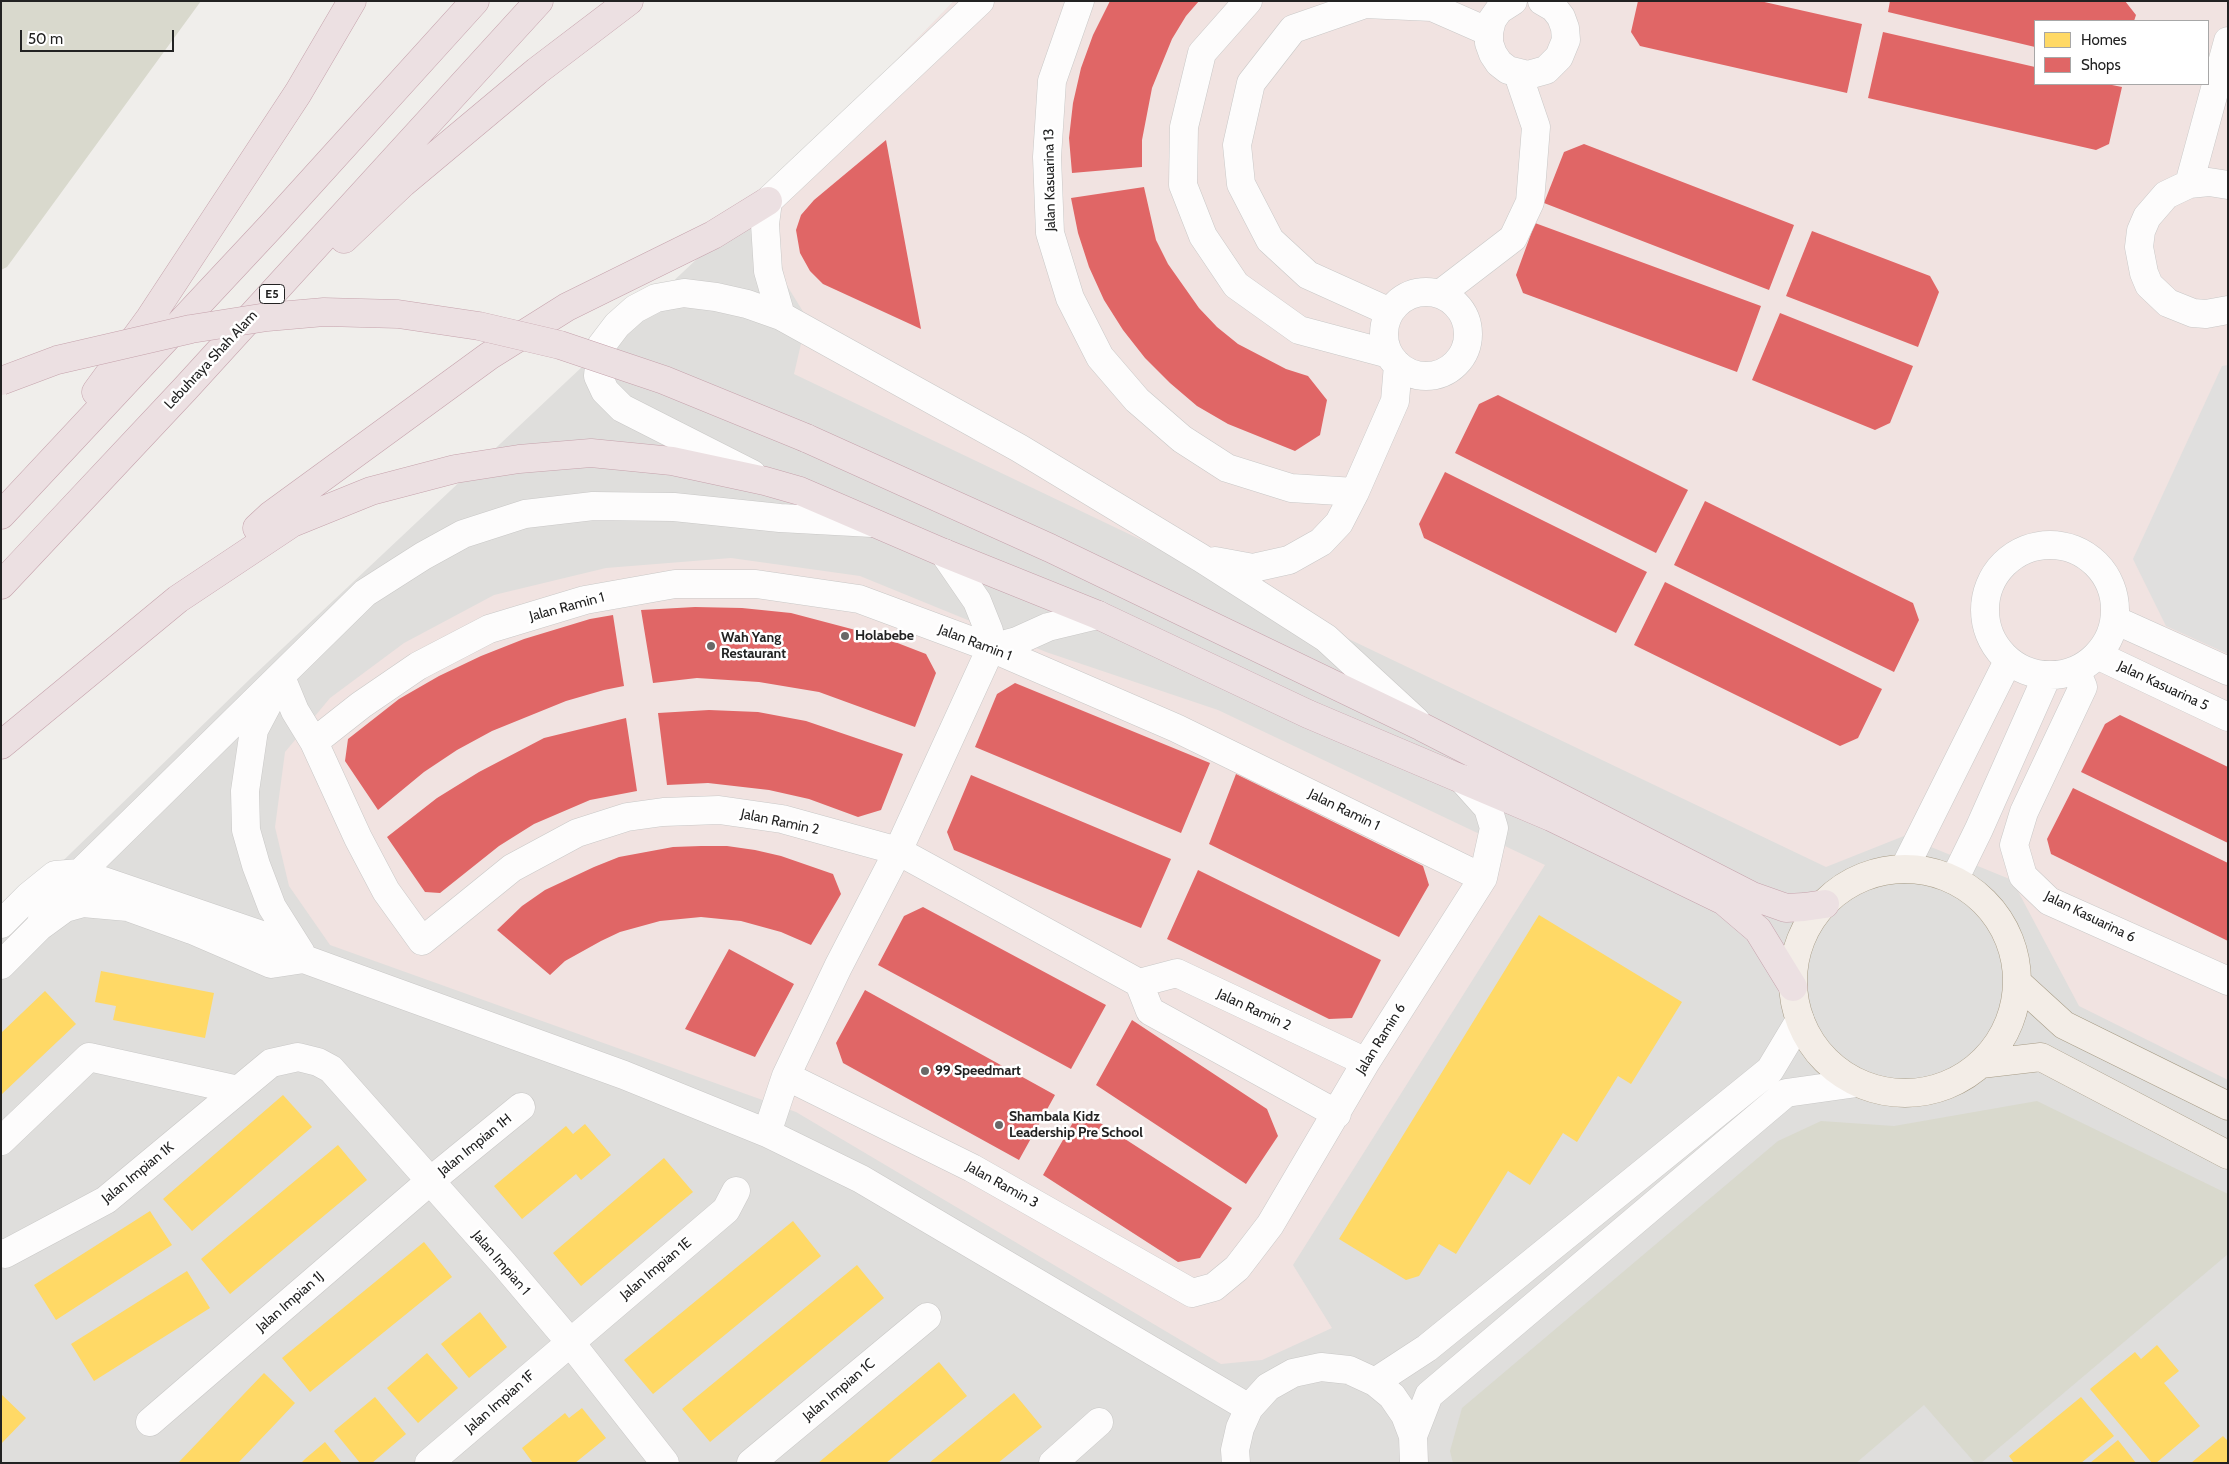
<!DOCTYPE html>
<html>
<head>
<meta charset="utf-8">
<style>
	body { margin:0 }
	#map { position:relative; width:2229px; height:1464px; overflow:hidden; background:#f0eeeb; font-family:Cabin,sans-serif }
	canvas { display:block }
	.frame { position:absolute; inset:0; border:2px solid #222; pointer-events:none }
	.legend { position:absolute; left:2034px; top:20px; width:175px; height:65px; box-sizing:border-box; background:#fff; border:1px solid #a7a7a7; margin:0; padding:6px 9px; list-style:none; font-size:15px; color:#222 }
	.legend li { display:flex; align-items:center; gap:10px; height:25px }
	.legend b { width:25px; border:1px solid #a7a7a7 }
	.scale { position:absolute; left:20px; top:30px; width:154px; height:22px; box-sizing:border-box; border:2px solid #222; border-top:0; padding-left:6px; font-size:15px; line-height:18px; white-space:nowrap; color:#222; -webkit-text-stroke:4px #fff; paint-order:stroke }
</style>
</head>
<body>
<div id="map">
<canvas width="2229" height="1464"></canvas>
<div class="frame"></div>
<ul class="legend">
<li><b style="height:14px;background:#ffd966"></b>Homes</li>
<li><b style="height:14px;background:#e06666"></b>Shops</li>
</ul>
<div class="scale">50 m</div>
</div>
<script>
const ctx = document.querySelector('canvas').getContext('2d');
ctx.lineJoin = 'round';
function paint(path, color) { ctx.fillStyle = color; ctx.fill(path, 'evenodd'); }
const toPath = rows => new Path2D(rows.map(r => 'M' + r).join(''));
function trace(path, color, width, dash) { ctx.strokeStyle = color; ctx.lineWidth = width; ctx.lineCap = dash ? 'butt' : 'round'; ctx.setLineDash(dash || []); ctx.stroke(path); }
function drawText(font, color, halo, rows, align = 'center') {
  ctx.font = font + ' Cabin,sans-serif'; ctx.lineWidth = 5; ctx.setLineDash([]); ctx.textBaseline = 'middle'; ctx.strokeStyle = halo; ctx.fillStyle = color; for (const [text, x, y, turn = 0] of rows) {
    ctx.save(); ctx.translate(x, y); ctx.rotate((+turn || 0) * Math.PI / 180); ctx.textAlign = isNaN(turn) ? turn : align; if (halo) ctx.strokeText(text, 0, 0); ctx.fillText(text, 0, 0); ctx.restore();
  }
}
const residential = toPath([
	[954,1,2228,1,2228,1463,1,1463,1,921,251,678,766,194],
	[2035,21,2208,21,2208,84,2035,84]
]);
const commercial = toPath([
	[954,1,2228,1,2228,1080,2079,1006,2012,880,1904,836,1826,867,794,374,807,318,786,284,766,194],
	[2035,21,2208,21,2208,84,2035,84],
	[731,558,860,576,1046,652,1218,710,1545,865,1293,1265,1332,1328,1262,1360,1221,1364,796,1112,330,945,289,886,275,827,285,752,330,698,404,643,494,595,606,568]
]);
const construction = toPath([
	[1,1,201,1,7,267,1,270],
	[2037,1101,2228,1194,2228,1254,1981,1463,1975,1463,1924,1405,1856,1463,1453,1463,1450,1451,1462,1408,1778,1141,1821,1121,1894,1126]
]);
const parking = toPath([
	[2228,365,2228,654,2166,626,2133,559,2222,366]
]);
const homes = toPath([
	[1539,915,1682,1002,1631,1084,1618,1076,1577,1142,1563,1133,1530,1185,1508,1171,1456,1254,1439,1244,1419,1276,1406,1280,1339,1239],
	[101,971,214,993,205,1038,113,1020,116,1006,95,1002],
	[45,991,76,1024,1,1095,1,1033],
	[283,1095,312,1127,192,1231,163,1199],
	[585,1124,611,1155,581,1180,576,1174,522,1219,494,1186,566,1126,573,1134],
	[338,1145,367,1180,230,1294,201,1259],
	[664,1158,693,1192,581,1286,553,1253],
	[150,1211,172,1245,56,1320,34,1285],
	[793,1221,821,1256,653,1394,624,1360],
	[424,1242,452,1277,310,1392,282,1358],
	[857,1265,884,1298,710,1442,682,1409],
	[187,1271,210,1308,94,1381,71,1344],
	[480,1312,507,1347,469,1378,441,1344],
	[2157,1345,2179,1371,2164,1383,2200,1426,2156,1463,2152,1463,2090,1389,2135,1352,2141,1359],
	[427,1353,458,1388,418,1423,387,1388],
	[939,1362,967,1396,898,1453,886,1463,818,1463],
	[264,1373,295,1403,279,1420,238,1463,178,1463],
	[1014,1393,1042,1427,998,1463,929,1463],
	[1,1394,26,1418,1,1444],
	[375,1397,406,1434,372,1463,360,1463,334,1431],
	[2081,1397,2114,1436,2081,1463,2014,1463,2009,1456],
	[582,1408,606,1438,575,1463,533,1463,522,1448,565,1413,569,1418],
	[2223,1436,2228,1441,2228,1463,2191,1463],
	[2118,1440,2136,1463,2090,1463],
	[325,1442,342,1463,301,1463,305,1459]
]);
const shops = toPath([
	[1110,1,1199,1,1186,16,1172,39,1152,88,1142,140,1142,167,1072,173,1069,138,1073,103,1081,68,1093,35],
	[1638,1,1760,1,1862,24,1847,93,1640,46,1631,32],
	[1890,1,2125,1,2136,15,2134,21,2035,21,2035,47,1888,12],
	[1883,32,2035,67,2035,84,2107,84,2122,87,2109,144,2096,150,1868,98],
	[886,140,921,329,823,284,810,271,800,253,796,230,801,215,814,200],
	[1584,144,1794,225,1769,290,1544,203,1564,152],
	[1144,187,1156,240,1168,264,1199,308,1217,327,1238,344,1286,369,1308,376,1327,400,1320,435,1295,451,1228,424,1197,406,1170,383,1145,358,1123,330,1104,300,1089,267,1078,233,1071,198],
	[1535,223,1761,306,1737,372,1523,293,1516,275],
	[1812,231,1930,276,1939,292,1918,347,1786,296],
	[1780,313,1913,366,1890,423,1875,430,1752,380],
	[1498,395,1688,490,1656,553,1455,453,1479,404],
	[1445,472,1647,572,1616,633,1424,538,1419,524],
	[1705,501,1913,603,1919,620,1894,672,1674,565],
	[1665,582,1882,689,1858,738,1840,746,1634,645],
	[695,607,742,608,791,613,882,637,926,654,936,673,915,727,819,692,759,682,697,678,653,683,641,610],
	[613,615,624,686,604,690,566,701,492,731,457,750,424,772,378,810,345,761,348,739,399,699,439,676,481,656,524,639,590,619],
	[1015,683,1210,763,1181,833,975,747,997,694],
	[709,710,758,712,806,721,903,754,881,810,858,817,809,799,769,790,708,783,667,785,658,713],
	[2120,715,2228,767,2228,843,2081,772,2105,724],
	[626,718,637,791,590,800,534,824,499,846,440,893,425,892,387,837,437,798,479,772,544,738],
	[1236,774,1423,866,1429,885,1399,937,1209,844],
	[971,775,1171,859,1141,928,954,850,947,832],
	[2073,788,2228,863,2228,941,2051,854,2047,839],
	[701,846,727,846,755,850,781,856,833,874,841,894,811,945,781,932,741,921,701,917,660,921,620,932,601,941,565,961,550,975,497,930,522,906,545,890,594,867,619,857,673,847],
	[1198,870,1381,960,1352,1018,1329,1019,1167,939],
	[923,907,1106,1005,1071,1069,878,965,904,916],
	[729,949,794,984,755,1057,685,1029],
	[865,990,1055,1095,1019,1160,843,1063,836,1043],
	[1132,1020,1267,1109,1278,1136,1246,1184,1096,1085],
	[1080,1110,1232,1208,1200,1258,1178,1262,1043,1175]
]);
const minor = toPath([
	[1080,1,1052,81,1047,157,1050,233,1070,298,1100,357,1137,400,1182,439,1227,468,1291,488,1355,492],
	[1248,1,1202,53,1184,127,1183,185,1203,236,1236,285,1299,330,1389,354],
	[1513,1,1499,10,1492,20,1489,32,1489,43,1493,54,1499,63,1508,70,1528,75,1546,70,1559,57,1566,40,1565,28,1561,17,1554,8,1542,1],
	[2189,184,2228,41],
	[2228,185,2209,182,2189,184,2166,195,2147,217,2141,231,2139,247,2144,273,2149,285,2168,303,2193,313,2206,314,2228,310],
	'1384 334a42 42 0 1 1 84 0a42 42 0 1 1-84 0Z',
	[1440,294,1513,238,1530,202,1536,127,1518,74],
	[1390,312,1308,275,1270,240,1241,184,1237,145,1251,83,1293,29,1365,4,1432,7,1489,32],
	[781,316,768,271,765,224,768,201,980,1],
	[752,474,622,408,605,391,598,376,601,346,617,325,635,309,656,298,684,293,716,297,747,304,781,316,1019,448,1201,558,1326,638,1416,721],
	'1985 610a65 65 0 1 1 130 0a65 65 0 1 1-130 0Z',
	[1215,561,1253,568,1289,560,1321,542,1339,523,1355,492,1395,401,1398,365],
	[2115,620,2228,671],
	[991,648,1017,641,1048,627,1098,615],
	[2097,655,2228,717],
	[2076,670,2083,687,2024,812,2014,845,2023,876,2049,901,2228,981],
	[281,677,295,711,314,742,358,838,386,891,422,941,512,868,577,833,627,817,663,812,719,810,782,819,898,851,1139,983,1150,1011,1337,1114],
	[272,696,254,730,245,791,246,830,256,865,272,907,301,953],
	[314,742,361,705,418,666,489,629,585,600,675,584,756,584,859,599,991,648,1176,728,1483,878],
	[1904,869,2008,661],
	[1954,880,1979,829,2047,676],
	[1,924,29,896,55,875,80,873,282,942,304,959,624,1075,767,1133,861,1179,1249,1408],
	[39,927,49,906,80,873,365,593,423,556,463,534,525,514,593,506,674,507,780,518,872,523],
	[1,965,39,927,65,908,83,903,128,907,192,930,271,964,304,959],
	[1139,983,1177,973,1366,1062],
	[786,1076,972,1168,1192,1293,1214,1287,1237,1268,1270,1225,1366,1062,1483,878,1494,828,1488,808,1462,779],
	[767,1133,786,1076,838,967,898,851,991,648,989,631,977,601,944,553],
	[1,1141,89,1057,238,1090],
	[1,1253,5,1254,106,1200,271,1063,298,1057,318,1062,331,1069,504,1264,570,1342,665,1463],
	[1375,1382,1427,1348,1770,1070,1800,1020],
	[150,1422,429,1182,521,1107],
	[1413,1436,1429,1395,1786,1093,1857,1083],
	[429,1463,726,1210,736,1191],
	[751,1463,927,1317],
	[1053,1463,1099,1422],
	[1236,1463,1235,1450,1240,1428,1249,1408,1268,1387,1293,1373,1321,1367,1349,1370,1375,1382,1392,1396,1405,1415,1413,1436,1414,1463]
]);
const major = toPath([
	'1793 981a112 112 0 1 1 224 0a112 112 0 1 1-224 0Z',
	[2018,983,2064,1025,2228,1106],
	[1981,1064,2041,1057,2228,1155]
]);
const highway = toPath([
	[344,239,403,183,537,71,629,1],
	[96,392,150,318,298,93,352,1],
	[806,438,1050,548,1422,727,1752,896,1786,908,1804,907,1825,904],
	[1,515,273,224,475,1],
	[257,528,271,515,489,356,567,307,713,235,768,201],
	[1,585,185,389,539,1],
	[1,745,178,599,292,523,371,491,455,469,519,459,591,453,672,461,765,481,800,491,944,553,1098,615,1308,714,1551,817,1724,901,1758,930,1793,987]
]);
const highwayBridge = toPath([
	[1,381,57,360,191,329,267,317,324,312,398,314,479,326,560,345,664,380,806,438]
]);
const markers = [
	[845,636,5,"#6a6968"],
	[711,646,5,"#6a6968"],
	[925,1071,5,"#6a6968"],
	[999,1125,5,"#6a6968"]
];
const shields = [
	[272,294,25]
];
const shieldNames = [
	["E5",272,294]
];
const streetNames = [
	["Jalan Kasuarina 13",1050,180,-91],
	["Lebuhraya Shah Alam",211,360,-47],
	["Jalan Ramin 1",567,607,-15],
	["Jalan Ramin 1",975,643,21],
	["Jalan Kasuarina 5",2163,686,25],
	["Jalan Ramin 1",1344,810,26],
	["Jalan Ramin 2",780,822,12],
	["Jalan Kasuarina 6",2090,917,26],
	["Jalan Ramin 2",1254,1010,25],
	["Jalan Ramin 6",1381,1039,-58],
	["Jalan Impian 1H",475,1145,-39],
	["Jalan Impian 1K",138,1173,-39],
	["Jalan Ramin 3",1002,1185,29],
	["Jalan Impian 1",501,1263,49],
	["Jalan Impian 1E",656,1269,-40],
	["Jalan Impian 1J",290,1302,-41],
	["Jalan Impian 1C",839,1390,-40],
	["Jalan Impian 1F",500,1402,-41]
];
const poiNames = [
	["Holabebe",855,636],
	["Wah Yang",721,638],
	["Restaurant",721,654],
	["99 Speedmart",935,1071],
	["Shambala Kidz",1009,1117],
	["Leadership Pre School",1009,1133]
];
paint(residential, '#dfdedc');
paint(commercial, '#f1e3e1');
paint(construction, '#d9d9cd');
paint(parking, '#e0dfde');
paint(homes, '#ffd966');
paint(shops, '#e06666');
trace(minor, '#c9c8c7', 29);
trace(major, '#a79c86', 29);
trace(highway, '#c5a2ac', 29);
trace(minor, '#fdfcfc', 28);
trace(major, '#f3ede7', 28);
trace(highway, '#ece0e2', 28);
trace(highwayBridge, '#c5a2ac', 29, []);
trace(highwayBridge, '#ece0e2', 28);
for (const [x, y, r, color] of markers) { const dot = new Path2D(); dot.arc(x, y, r, 0, 2 * Math.PI); ctx.fillStyle = color; ctx.fill(dot); trace(dot, '#fff', 2); }
for (const [x, y, w] of shields) { const box = new Path2D(); box.roundRect(x - w / 2, y - 9.5, w, 19, 4); ctx.fillStyle = '#fff'; ctx.fill(box); trace(box, '#222', 1); }
drawText('bold 12px', '#222', null, shieldNames);
drawText('14px', '#222', '#fff', streetNames);
drawText('bold 14px', '#222', '#fff', poiNames, 'left');
</script>
</body>
</html>
